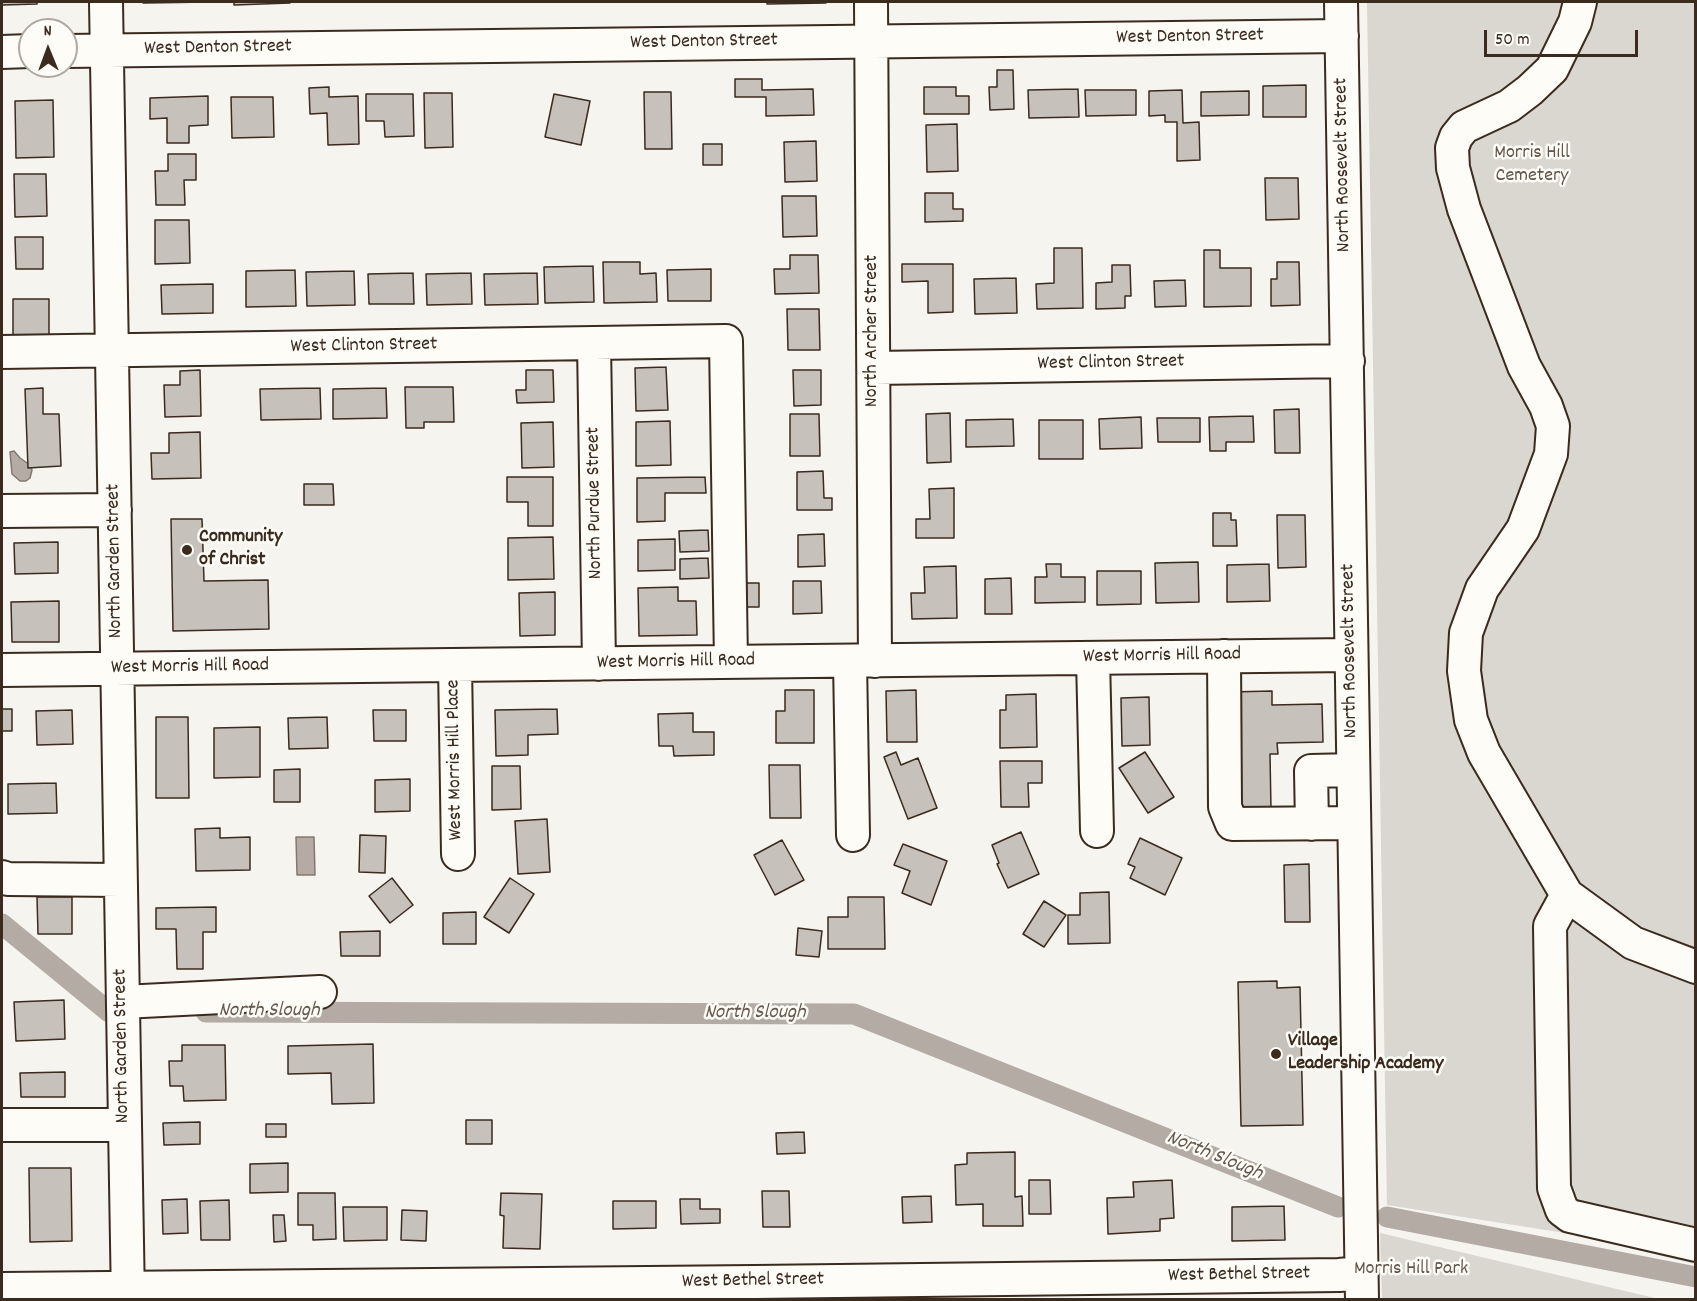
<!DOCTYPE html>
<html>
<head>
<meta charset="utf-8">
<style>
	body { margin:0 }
	#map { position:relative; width:1697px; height:1301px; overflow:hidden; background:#f5f4ee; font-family:Dekko,sans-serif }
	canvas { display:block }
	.frame { position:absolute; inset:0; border:3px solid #3b2a1e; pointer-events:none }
	.north { position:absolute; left:18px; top:18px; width:60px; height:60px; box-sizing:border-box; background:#fdfcf7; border:2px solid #afa8a0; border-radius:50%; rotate:359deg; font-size:16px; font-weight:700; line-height:24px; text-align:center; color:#3b2a1e }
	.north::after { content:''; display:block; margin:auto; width:21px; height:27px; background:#3b2a1e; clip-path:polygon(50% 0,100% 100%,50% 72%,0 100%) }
	.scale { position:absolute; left:1484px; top:30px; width:154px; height:27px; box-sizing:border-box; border:3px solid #3b2a1e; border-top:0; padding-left:8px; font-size:18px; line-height:21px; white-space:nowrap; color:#3b2a1e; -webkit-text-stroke:4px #fdfcf7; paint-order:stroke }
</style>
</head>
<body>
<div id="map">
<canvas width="1697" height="1301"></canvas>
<div class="frame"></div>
<div class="north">N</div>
<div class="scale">50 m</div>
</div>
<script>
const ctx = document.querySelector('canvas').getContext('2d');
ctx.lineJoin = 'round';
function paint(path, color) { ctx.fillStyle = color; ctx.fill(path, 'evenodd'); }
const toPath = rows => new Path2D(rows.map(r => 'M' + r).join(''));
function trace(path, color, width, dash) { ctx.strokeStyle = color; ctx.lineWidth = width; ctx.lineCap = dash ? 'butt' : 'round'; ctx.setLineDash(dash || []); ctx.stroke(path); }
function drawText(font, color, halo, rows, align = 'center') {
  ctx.font = font + ' Dekko,sans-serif'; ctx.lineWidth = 5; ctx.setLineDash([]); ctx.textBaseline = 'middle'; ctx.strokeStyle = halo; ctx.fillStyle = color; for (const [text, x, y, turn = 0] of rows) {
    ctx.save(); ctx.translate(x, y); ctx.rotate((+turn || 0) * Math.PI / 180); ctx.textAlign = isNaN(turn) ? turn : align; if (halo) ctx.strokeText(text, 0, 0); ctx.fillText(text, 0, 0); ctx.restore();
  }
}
const green = toPath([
	[1367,2,1695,2,1695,1264,1571,1234,1387,1205],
	[1380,1233,1659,1299,1382,1299]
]);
const water = toPath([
	[14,451,20,458,30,465,32,470,30,478,26,481,20,481,12,474,10,452,14,451],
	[296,837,314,837,315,875,297,875,296,837]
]);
const canal = toPath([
	[2,924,109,1012],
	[206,1012,854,1014,1338,1207],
	[1387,1217,1696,1277]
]);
const building = toPath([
	[2,2,37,2,37,4,2,5,2,2],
	[143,2,210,2,143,3,143,2],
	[234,2,290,2,290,3,234,5,234,2],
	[767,2,826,2,826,3,767,4,767,2],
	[997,70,1013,70,1014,109,990,110,989,87,997,87,997,70],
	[735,79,762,79,762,90,813,89,814,115,766,116,766,97,735,97,735,79],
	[1306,85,1306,117,1263,117,1263,86,1306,85],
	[329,87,329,97,358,96,359,144,328,145,327,113,310,114,309,88,329,87],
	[924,87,956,87,956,96,969,96,969,114,924,114,924,87],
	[1078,89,1079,117,1029,118,1028,90,1078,89],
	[1085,90,1136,90,1136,115,1086,116,1085,90],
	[1182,90,1183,123,1199,122,1200,160,1177,161,1177,122,1165,122,1165,115,1149,116,1149,91,1182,90],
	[1249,91,1249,115,1201,116,1201,92,1249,91],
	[644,92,671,92,672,149,645,149,644,92],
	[424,93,452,93,453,147,425,148,424,93],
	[366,94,413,94,414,136,385,137,384,121,366,121,366,94],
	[554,94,590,101,581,145,545,137,554,94],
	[208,96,208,125,189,126,189,143,167,143,167,118,150,119,150,98,208,96],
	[231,97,273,97,274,137,232,138,231,97],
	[53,100,54,157,16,158,15,101,53,100],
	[957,124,958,171,927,172,926,125,957,124],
	[816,141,817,181,785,182,784,142,816,141],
	[703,144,722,144,722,165,703,165,703,144],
	[168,154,196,154,196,180,184,180,185,205,156,205,155,171,168,171,168,154],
	[14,174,46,174,47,216,15,217,14,174],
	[1265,178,1298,178,1299,219,1266,220,1265,178],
	[925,193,953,193,953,209,963,209,963,221,925,222,925,193],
	[782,196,816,196,817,236,783,237,782,196],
	[155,220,189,220,190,263,155,264,155,220],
	[15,237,43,237,43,269,16,269,15,237],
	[1054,248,1082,248,1083,308,1037,309,1036,284,1054,283,1054,248],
	[1204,250,1220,250,1220,268,1251,268,1251,306,1204,307,1204,250],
	[790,255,818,255,819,293,775,294,774,269,790,269,790,255],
	[603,262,640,262,640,274,656,273,657,302,604,303,603,262],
	[1277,262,1299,262,1300,305,1271,306,1271,279,1277,279,1277,262],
	[902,264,953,264,953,312,928,313,928,281,902,282,902,264],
	[1112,265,1130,265,1131,296,1125,296,1125,308,1096,309,1096,283,1112,282,1112,265],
	[593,266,594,302,545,303,544,267,593,266],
	[711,269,711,301,668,301,667,270,711,269],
	[295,270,296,306,246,307,246,271,295,270],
	[354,271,355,305,307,306,306,272,354,271],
	[413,273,414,304,369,304,368,274,413,273],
	[471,273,472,304,427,305,426,274,471,273],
	[537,273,538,304,485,305,484,274,537,273],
	[1016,278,1017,313,975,314,974,279,1016,278],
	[1185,280,1186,306,1155,307,1154,281,1185,280],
	[213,284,213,313,162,314,161,285,213,284],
	[13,299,49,299,49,336,13,336,13,299],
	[787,309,819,309,820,350,788,350,787,309],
	[666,367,668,410,636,411,635,368,666,367],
	[200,370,201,416,165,417,164,385,180,385,180,371,200,370],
	[526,370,553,370,554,402,517,403,516,390,526,390,526,370],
	[793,370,821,370,821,405,794,406,793,370],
	[405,387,453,387,454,422,424,422,424,428,406,428,405,387],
	[43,388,43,414,59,414,61,466,28,468,25,389,43,388],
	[320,388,321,419,261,420,260,389,320,388],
	[386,388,387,418,333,419,333,389,386,388],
	[1299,409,1300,453,1275,453,1274,410,1299,409],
	[950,413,951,462,927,463,926,414,950,413],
	[790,414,819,414,820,456,790,456,790,414],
	[1253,416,1254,442,1226,442,1226,451,1210,451,1209,417,1253,416],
	[1141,417,1142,448,1100,449,1099,419,1141,417],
	[1157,418,1200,418,1200,442,1158,442,1157,418],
	[1013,419,1014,446,966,447,966,420,1013,419],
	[1039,420,1083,420,1083,459,1039,459,1039,420],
	[670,421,671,465,636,466,636,422,670,421],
	[553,422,554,467,522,468,521,423,553,422],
	[200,432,201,478,152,479,151,453,169,453,169,433,200,432],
	[823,471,824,498,832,498,832,510,797,510,797,472,823,471],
	[507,477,553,477,553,526,528,526,528,502,507,502,507,477],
	[705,477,706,493,665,493,665,521,637,522,637,478,705,477],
	[304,484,333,484,334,505,304,505,304,484],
	[954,488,954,538,916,538,916,519,930,519,929,489,954,488],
	[1213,513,1231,513,1231,520,1236,520,1237,546,1213,546,1213,513],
	[1277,515,1305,515,1306,567,1278,568,1277,515],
	[171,519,202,519,204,581,268,580,269,629,173,631,171,519],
	[708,530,709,551,680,552,679,531,708,530],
	[824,534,825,566,798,567,798,535,824,534],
	[553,537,554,579,508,580,508,538,553,537],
	[675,539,675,570,638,571,638,540,675,539],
	[58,542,58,573,15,574,14,543,58,542],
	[708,558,709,578,680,579,680,559,708,558],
	[1198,562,1199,602,1156,603,1155,563,1198,562],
	[1046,564,1061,564,1061,577,1085,577,1085,602,1035,603,1035,577,1047,577,1046,564],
	[1269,564,1270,601,1227,602,1227,565,1269,564],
	[956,566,957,618,912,619,911,593,925,593,924,567,956,566],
	[1097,571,1141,571,1141,604,1097,605,1097,571],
	[1011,578,1012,614,985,614,985,579,1011,578],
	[793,581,821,581,822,613,793,614,793,581],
	[743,583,759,583,759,607,743,607,743,583],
	[678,587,678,601,696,601,697,635,639,636,638,588,678,587],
	[555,592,555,635,520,636,519,593,555,592],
	[59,601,59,642,12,642,11,602,59,601],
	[785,690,814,690,814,743,776,743,776,711,785,711,785,690],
	[916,690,917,742,887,742,886,691,916,690],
	[1272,691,1272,705,1322,704,1323,742,1277,743,1278,754,1270,754,1271,810,1231,810,1230,692,1272,691],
	[1036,694,1037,747,1000,748,1000,710,1006,710,1006,695,1036,694],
	[1149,697,1150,745,1122,746,1121,698,1149,697],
	[2,709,12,709,12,731,2,731,2,709],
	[557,709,558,734,528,735,528,755,496,756,495,710,557,709],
	[72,710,73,744,37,745,36,711,72,710],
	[373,710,406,710,406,741,374,741,373,710],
	[693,713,693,732,714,732,714,755,674,756,673,746,659,746,658,714,693,713],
	[156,717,188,717,189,798,156,798,156,717],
	[327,717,328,748,289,749,288,718,327,717],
	[260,727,260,777,214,778,214,728,260,727],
	[896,752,901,765,918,758,937,808,908,819,884,757,896,752],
	[1145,752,1174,797,1148,813,1119,768,1145,752],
	[1000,761,1042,761,1042,783,1028,783,1029,807,1001,807,1000,761],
	[769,765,800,765,801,818,770,818,769,765],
	[492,766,520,766,521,809,492,810,492,766],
	[300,769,300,802,274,802,274,770,300,769],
	[410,779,410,811,375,812,375,780,410,779],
	[56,783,57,813,8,814,8,784,56,783],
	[547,819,550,872,518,874,515,821,547,819],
	[220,828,220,838,250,837,250,870,196,871,195,829,220,828],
	[1021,832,1039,874,1008,888,997,864,999,863,992,845,1021,832],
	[360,835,386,836,385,873,359,872,360,835],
	[1140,838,1182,858,1165,895,1130,878,1135,867,1128,864,1140,838],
	[782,840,804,880,775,895,754,855,782,840],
	[903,844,947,861,931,905,902,893,910,871,894,865,903,844],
	[1309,864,1310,922,1285,922,1284,865,1309,864],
	[392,878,413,905,390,923,369,896,392,878],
	[510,878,534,894,509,933,484,917,510,878],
	[1109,892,1110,943,1068,944,1068,915,1080,915,1080,893,1109,892],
	[37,897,72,897,72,934,38,934,37,897],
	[848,897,884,897,885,949,828,949,828,917,848,917,848,897],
	[1044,901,1066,915,1044,947,1023,934,1044,901],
	[216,907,216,932,203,932,203,969,177,969,176,929,156,929,156,908,216,907],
	[476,912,476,944,443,944,443,913,476,912],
	[798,928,822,931,819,957,796,955,798,928],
	[380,931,380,956,341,956,340,932,380,931],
	[1277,981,1277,988,1300,987,1303,1125,1241,1126,1238,982,1277,981],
	[64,1000,65,1039,16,1041,14,1002,64,1000],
	[373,1044,374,1103,332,1104,331,1073,288,1074,288,1046,373,1044],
	[182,1045,225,1045,226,1100,184,1101,183,1086,170,1086,169,1061,182,1061,182,1045],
	[65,1072,65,1097,21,1097,20,1073,65,1072],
	[466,1120,492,1120,492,1144,466,1144,466,1120],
	[200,1122,200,1144,164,1145,163,1123,200,1122],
	[266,1124,286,1124,286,1137,266,1137,266,1124],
	[804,1132,805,1153,777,1154,776,1133,804,1132],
	[1015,1152,1015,1197,1022,1196,1023,1226,983,1226,983,1204,956,1205,955,1165,967,1164,967,1153,1015,1152],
	[288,1163,288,1192,250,1193,250,1164,288,1163],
	[29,1168,71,1168,72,1241,30,1242,29,1168],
	[1029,1180,1050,1180,1051,1214,1029,1214,1029,1180],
	[1172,1180,1174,1218,1160,1219,1160,1231,1108,1234,1107,1198,1134,1197,1133,1182,1172,1180],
	[762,1191,789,1191,790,1227,763,1227,762,1191],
	[298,1193,335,1193,336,1239,313,1240,313,1225,298,1225,298,1193],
	[501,1193,542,1194,540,1249,503,1248,504,1216,500,1215,501,1193],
	[931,1196,932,1222,903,1223,902,1197,931,1196],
	[187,1199,188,1233,163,1234,162,1200,187,1199],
	[680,1199,700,1199,700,1209,720,1209,720,1223,681,1224,680,1199],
	[229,1200,230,1240,201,1240,200,1201,229,1200],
	[613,1201,656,1201,656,1228,613,1229,613,1201],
	[1284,1206,1285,1240,1232,1241,1232,1207,1284,1206],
	[343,1207,387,1207,387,1240,344,1241,343,1207],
	[402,1210,427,1211,426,1241,401,1240,402,1210],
	[273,1215,284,1215,286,1241,274,1242,273,1215]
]);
const minor = toPath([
	[106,2,128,1300],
	[871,2,875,661],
	[1341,2,1362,1300],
	[1580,2,1575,22,1552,69,1530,90,1509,106,1464,127,1456,137,1452,148,1453,168,1464,209,1524,366,1546,406,1553,426,1551,454,1523,529,1482,589,1466,633,1464,671,1471,720,1484,753,1567,895,1633,943,1696,967],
	[66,51,1342,36],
	[2,52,30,51],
	[594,343,599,664],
	[2,352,726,341,731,662],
	[874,368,1348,361],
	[2,511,115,510],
	[1224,656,1225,807,1232,824,1354,823],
	[1093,658,1097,831],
	[850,661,853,835],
	[455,665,458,854],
	[2,670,1350,655],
	[1312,824,1311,771,1353,770],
	[2,877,8,879,120,880],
	[1567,895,1550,926,1554,1188,1562,1210,1570,1216,1696,1245],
	[123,1002,320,992],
	[2,1125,125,1125],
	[2,1289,755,1282,1339,1275,1361,1273]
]);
const markers = [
	[187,550,6,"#3b2a1e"],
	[1276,1054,6,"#3b2a1e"]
];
const streetNames = [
	["West Denton Street",1190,38,-1],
	["West Denton Street",704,43,-1],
	["West Denton Street",218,49,-1],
	["North Roosevelt Street",1344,165,-91],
	["North Archer Street",873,331,-90],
	["West Clinton Street",364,347,-1],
	["West Clinton Street",1111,364,-1],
	["North Purdue Street",596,503,-91],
	["North Garden Street",116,561,-91],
	["North Roosevelt Street",1351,651,-91],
	["West Morris Hill Road",1162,657,-1],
	["West Morris Hill Road",676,663,-1],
	["West Morris Hill Road",190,668,-1],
	["West Morris Hill Place",456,760,-91],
	["North Garden Street",123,1046,-91],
	["West Bethel Street",1239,1276,-1],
	["West Bethel Street",753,1282,-1]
];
const parkNames = [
	["Morris Hill",1532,154],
	["Cemetery",1532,177],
	["Morris Hill Park",1411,1270]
];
const poiNames = [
	["Community",199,538],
	["of Christ",199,561],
	["Village",1288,1042],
	["Leadership Academy",1288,1065]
];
const waterNames = [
	["North Slough",269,1012],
	["North Slough",755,1014],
	["North Slough",1214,1157,22]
];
paint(green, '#dad6d0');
paint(water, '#b4aca4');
trace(water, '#84786e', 1.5);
trace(canal, '#b4aca4', 21);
paint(building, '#c7c1bb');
trace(building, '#3b2a1e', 1.5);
trace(minor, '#3b2a1e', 36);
trace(minor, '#fdfcf7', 32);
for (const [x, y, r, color] of markers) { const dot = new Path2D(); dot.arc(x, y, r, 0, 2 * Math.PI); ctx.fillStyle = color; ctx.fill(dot); trace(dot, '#fdfcf7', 2); }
drawText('20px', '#3b2a1e', '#fdfcf7', streetNames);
drawText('20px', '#63554a', '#fdfcf7', parkNames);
drawText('bold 20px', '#3b2a1e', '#fdfcf7', poiNames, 'left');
drawText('italic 21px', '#65584d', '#fdfcf7', waterNames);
</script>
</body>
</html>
